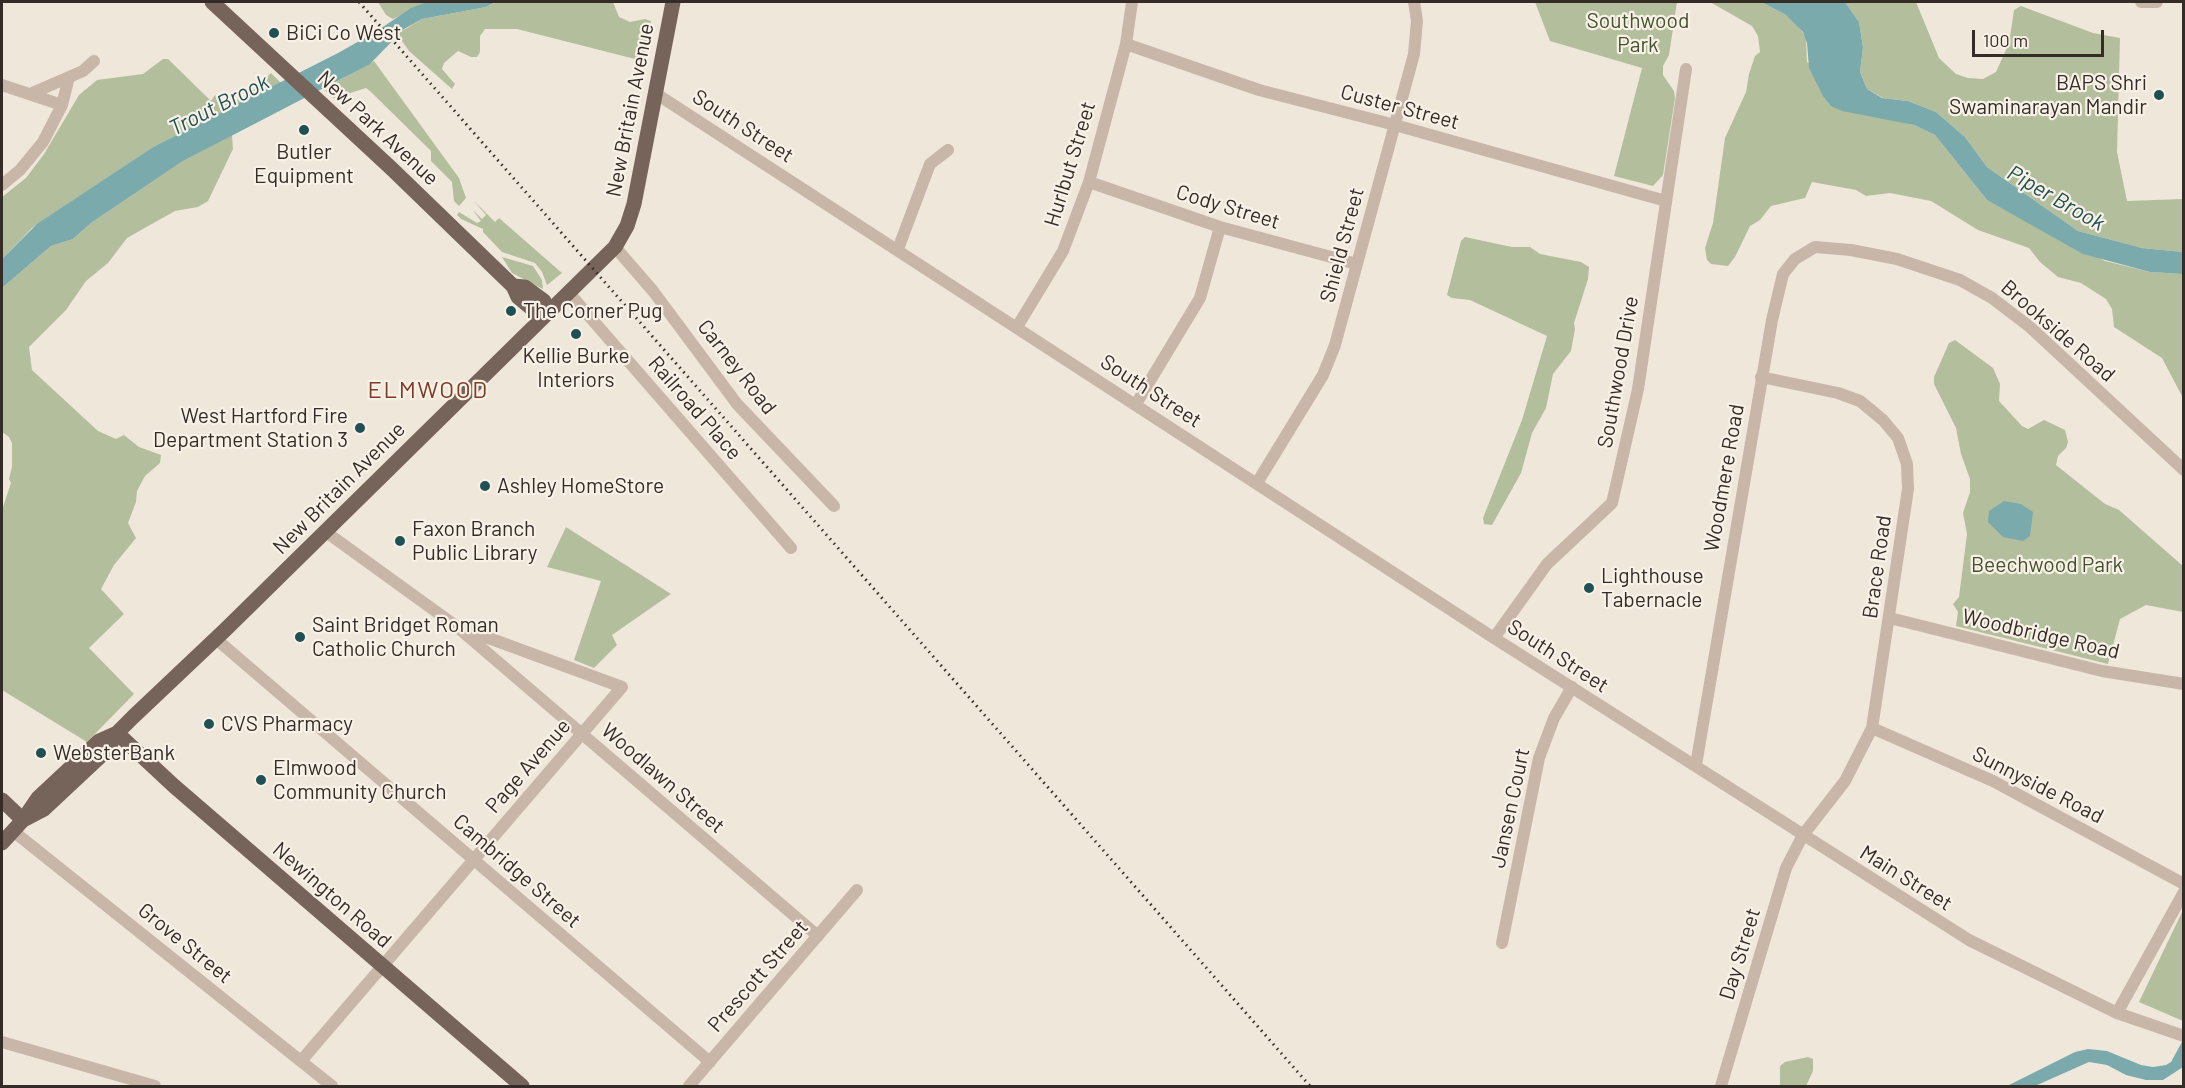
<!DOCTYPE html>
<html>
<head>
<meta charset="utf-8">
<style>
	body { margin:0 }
	#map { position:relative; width:2185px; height:1088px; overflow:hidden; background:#f0e7db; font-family:Barlow,sans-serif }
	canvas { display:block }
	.frame { position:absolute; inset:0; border:3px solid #352c28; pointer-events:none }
	.scale { position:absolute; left:1972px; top:30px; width:132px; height:27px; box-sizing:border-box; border:3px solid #352c28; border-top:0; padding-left:8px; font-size:18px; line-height:21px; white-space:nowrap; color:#352c28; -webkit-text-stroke:4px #f8f1e7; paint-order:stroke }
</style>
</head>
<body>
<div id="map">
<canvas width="2185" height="1088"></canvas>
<div class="frame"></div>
<div class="scale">100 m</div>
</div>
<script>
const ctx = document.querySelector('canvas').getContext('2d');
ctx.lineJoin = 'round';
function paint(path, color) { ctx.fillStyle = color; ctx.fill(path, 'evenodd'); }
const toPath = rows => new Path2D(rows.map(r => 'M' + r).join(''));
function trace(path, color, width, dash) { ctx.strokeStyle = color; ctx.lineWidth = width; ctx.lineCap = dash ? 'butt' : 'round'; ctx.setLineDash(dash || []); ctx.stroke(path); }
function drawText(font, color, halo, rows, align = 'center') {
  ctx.font = font + ' Barlow,sans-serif'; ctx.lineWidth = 4.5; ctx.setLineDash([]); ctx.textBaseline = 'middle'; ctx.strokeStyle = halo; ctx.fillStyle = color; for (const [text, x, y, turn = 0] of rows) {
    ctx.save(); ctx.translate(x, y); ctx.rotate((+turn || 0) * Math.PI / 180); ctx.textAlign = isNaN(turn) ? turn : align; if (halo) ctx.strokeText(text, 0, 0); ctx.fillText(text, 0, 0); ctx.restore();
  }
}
const green = toPath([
	[378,2,427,2,393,19,386,15],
	[497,2,613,2,619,17,630,22,645,19,651,21,645,56,644,58,635,59,517,29,485,29,480,36,480,52,477,57,471,57,458,51,444,63,442,69,455,84,452,89,409,51,397,34,422,19,486,7],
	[1535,2,1677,2,1669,55,1663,66,1663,75,1674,91,1675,98,1663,175,1653,186,1614,176,1642,68,1550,41],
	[1710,2,1761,2,1786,15,1795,22,1806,37,1807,62,1892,119,1914,125,1935,135,1987,200,2105,261,2150,272,2183,274,2183,398,2162,358,2114,327,2112,309,2106,299,2081,283,2058,277,2040,262,2029,248,1978,230,1931,201,1890,193,1866,196,1856,190,1812,182,1805,198,1771,206,1760,220,1750,226,1735,257,1728,266,1711,264,1707,260,1705,248,1713,223,1725,138,1746,92,1749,74,1755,56,1760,52,1758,36,1752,26],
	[1845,2,1916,2,1939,58,1956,74,1968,78,1983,79,1996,72,2009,43,2014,10,2021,6,2093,33,2120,38,2117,152,2127,201,2183,199,2183,252,2142,248,2078,231,1987,167,1965,137,1936,112,1908,101,1883,98,1867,89,1860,72,1863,47,1859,22],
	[163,59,168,59,211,101,215,95,227,102,240,99,250,93,271,73,281,83,153,147,32,228,2,259,2,197,26,178,44,154,79,95,97,80,143,74],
	[374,61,459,178,466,198,459,206,454,201,452,182,431,161,431,151,370,91,366,88,334,98,323,89],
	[232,135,233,149,208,201,198,207,175,211,127,238,108,263,86,281,66,310,29,347,32,370,98,431,116,439,124,435,139,447,161,455,160,463,145,476,137,491,136,502,128,523,136,538,114,565,101,589,124,614,89,648,134,694,87,742,2,690,2,510,11,483,9,479,12,467,12,443,9,437,2,432,2,288,51,246,73,239,91,223,183,161],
	[473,200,495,222,499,218,562,273,547,285,542,272,535,263,502,252,483,232,483,229,461,219,457,215,459,212,477,223,481,221,472,209,482,219,486,215],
	[1465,237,1512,247,1530,247,1540,254,1581,262,1589,267,1588,279,1574,323,1575,329,1571,351,1553,374,1546,408,1532,433,1521,473,1492,525,1484,524,1483,518,1522,420,1547,336,1470,300,1452,298,1447,295,1461,241],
	[502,257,533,266,542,280,543,289,512,273],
	[1955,340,1993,368,2000,384,1999,401,2022,426,2028,429,2044,420,2065,430,2068,442,2066,448,2058,456,2056,465,2105,504,2119,510,2183,566,2183,612,2146,605,2120,619,2108,664,1956,626,1958,612,1953,604,1959,597,1967,534,1963,513,1970,492,1970,479,1961,454,1956,428,1934,384,1934,377,1949,343],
	[566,527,671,594,612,635,617,645,594,668,574,660,601,581,547,567],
	[2183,910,2184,1021,2183,1021,2139,1002],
	[1808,1057,1813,1059,1813,1071,1806,1086,1780,1086,1780,1066,1785,1062]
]);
const water = toPath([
	[427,2,496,2,486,7,422,19,404,29,370,64,183,161,91,223,73,239,51,246,2,288,2,259,37,224,153,147,338,53,377,31,411,8],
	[1761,2,1845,2,1859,22,1863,47,1860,72,1867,89,1882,98,1908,101,1936,112,1965,137,1987,167,2078,231,2142,248,2183,252,2183,274,2150,272,2083,254,1987,200,1935,135,1914,125,1842,111,1831,106,1823,96,1809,68,1807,43,1803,32,1786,15],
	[2004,501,2021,504,2033,512,2030,536,2023,541,2003,537,1988,522,1989,511],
	[2183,1040,2183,1067,2163,1080,2146,1080,2126,1075,2107,1065,2089,1062,2035,1086,2007,1086,2075,1052,2088,1049,2107,1051,2141,1065,2153,1067,2166,1065,2171,1062]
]);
const minor = toPath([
	[2141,2,2157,2],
	[1126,44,1259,90,1395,125,1666,201],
	[2,85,62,105],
	[655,93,1494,638,1969,940,2117,1013,2184,1036],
	[30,94,83,71,94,61],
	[1089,182,1220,227,1357,264],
	[2,185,20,170,43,142,62,105,69,77],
	[615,247,653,291,737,404,834,506],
	[898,249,930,164,948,150],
	[569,293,791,548],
	[1017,327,1063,251,1089,182,1126,44,1132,2],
	[1136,404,1200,298,1220,227],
	[1257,483,1323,375,1335,345,1414,54,1417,21,1414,2],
	[326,532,456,626,818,936],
	[1890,618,2102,671,2184,684],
	[1494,638,1547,564,1612,503,1638,389,1686,69],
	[216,639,710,1062],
	[1872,728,1993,781,2184,884],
	[1696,765,1772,320,1783,274,1795,259,1815,247,1851,250,1897,259,1960,280,1992,298,2030,327,2184,470],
	[13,831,332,1086],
	[1502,943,1539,758,1554,718,1572,687],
	[2117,1013,2184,892],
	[2,1042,155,1086],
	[301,1061,622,687,456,626],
	[689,1086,857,890],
	[1721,1086,1786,868,1803,835,1845,781,1872,728,1908,489,1907,464,1898,438,1883,420,1860,401,1838,393,1761,377]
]);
const major = toPath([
	[212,2,392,169,513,286,518,297,536,312,546,314],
	[513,286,525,287,544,301,546,314],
	[117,733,174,786,522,1086],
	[2,800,23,820],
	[23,820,44,809,106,751,117,733,133,717,225,630,615,247,627,226,634,204,673,2],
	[2,843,23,820,38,798,99,741,117,733]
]);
const rail = toPath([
	[359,2,1310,1086]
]);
const markers = [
	[274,33,6,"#1f5154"],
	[2159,95,6,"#1f5154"],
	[304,130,6,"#1f5154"],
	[511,311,6,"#1f5154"],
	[576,334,6,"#1f5154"],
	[360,428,6,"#1f5154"],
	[485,486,6,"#1f5154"],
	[400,541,6,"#1f5154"],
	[1589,588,6,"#1f5154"],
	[300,637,6,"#1f5154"],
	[209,724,6,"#1f5154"],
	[41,753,6,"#1f5154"],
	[261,780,6,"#1f5154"]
];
const parkNames = [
	["Southwood",1638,21],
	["Park",1638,45],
	["Beechwood Park",2047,565]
];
const poiNames = [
	["BiCi Co West",286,33],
	["BAPS Shri",2147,83,"right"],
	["Swaminarayan Mandir",2147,107,"right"],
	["Butler",304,152,"center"],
	["Equipment",304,176,"center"],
	["The Corner Pug",523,311],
	["Kellie Burke",576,356,"center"],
	["Interiors",576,380,"center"],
	["West Hartford Fire",348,416,"right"],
	["Department Station 3",348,440,"right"],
	["Ashley HomeStore",497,486],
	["Faxon Branch",412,529],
	["Public Library",412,553],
	["Lighthouse",1601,576],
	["Tabernacle",1601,600],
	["Saint Bridget Roman",312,625],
	["Catholic Church",312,649],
	["CVS Pharmacy",221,724],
	["WebsterBank",53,753],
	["Elmwood",273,768],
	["Community Church",273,792]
];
const streetNames = [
	["Custer Street",1400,107,15],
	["New Britain Avenue",630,110,-79],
	["South Street",743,126,33],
	["New Park Avenue",378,128,43],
	["Hurlbut Street",1070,164,-73],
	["Cody Street",1228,207,17],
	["Shield Street",1342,245,-75],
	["Brookside Road",2058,331,41],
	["Carney Road",737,367,52],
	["Southwood Drive",1618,372,-80],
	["South Street",1151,391,33],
	["Railroad Place",695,408,49],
	["Woodmere Road",1724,478,-80],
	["New Britain Avenue",339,488,-45],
	["Brace Road",1877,567,-82],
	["Woodbridge Road",2041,634,13],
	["South Street",1558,656,33],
	["Page Avenue",528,766,-49],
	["Woodlawn Street",663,778,41],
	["Sunnyside Road",2038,785,27],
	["Jansen Court",1510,808,-78],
	["Cambridge Street",517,871,41],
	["Main Street",1906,878,32],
	["Newington Road",332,895,41],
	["Grove Street",185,943,39],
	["Day Street",1740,954,-73],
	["Prescott Street",758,976,-49]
];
const waterNames = [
	["Trout Brook",219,105,-27],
	["Piper Brook",2056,198,30]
];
const quarterNames = [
	["ELMWOOD",428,390]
];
paint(green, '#b3bf9c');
paint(water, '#7baaac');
trace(minor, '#c8b7a8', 12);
trace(major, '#766359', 15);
trace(rail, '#352c28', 3, [1.5, 4.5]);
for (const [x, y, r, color] of markers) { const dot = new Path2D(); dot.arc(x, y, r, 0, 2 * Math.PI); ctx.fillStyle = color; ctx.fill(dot); trace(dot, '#f8f1e7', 2); }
drawText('21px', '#44522d', '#f8f1e7', parkNames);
drawText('21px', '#352c28', '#f8f1e7', poiNames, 'left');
drawText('21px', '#352c28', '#f8f1e7', streetNames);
drawText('italic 22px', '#1f5154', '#f8f1e7', waterNames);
ctx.letterSpacing = '1.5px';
drawText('24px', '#803b25', '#f8f1e7', quarterNames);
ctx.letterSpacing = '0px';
</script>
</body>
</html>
